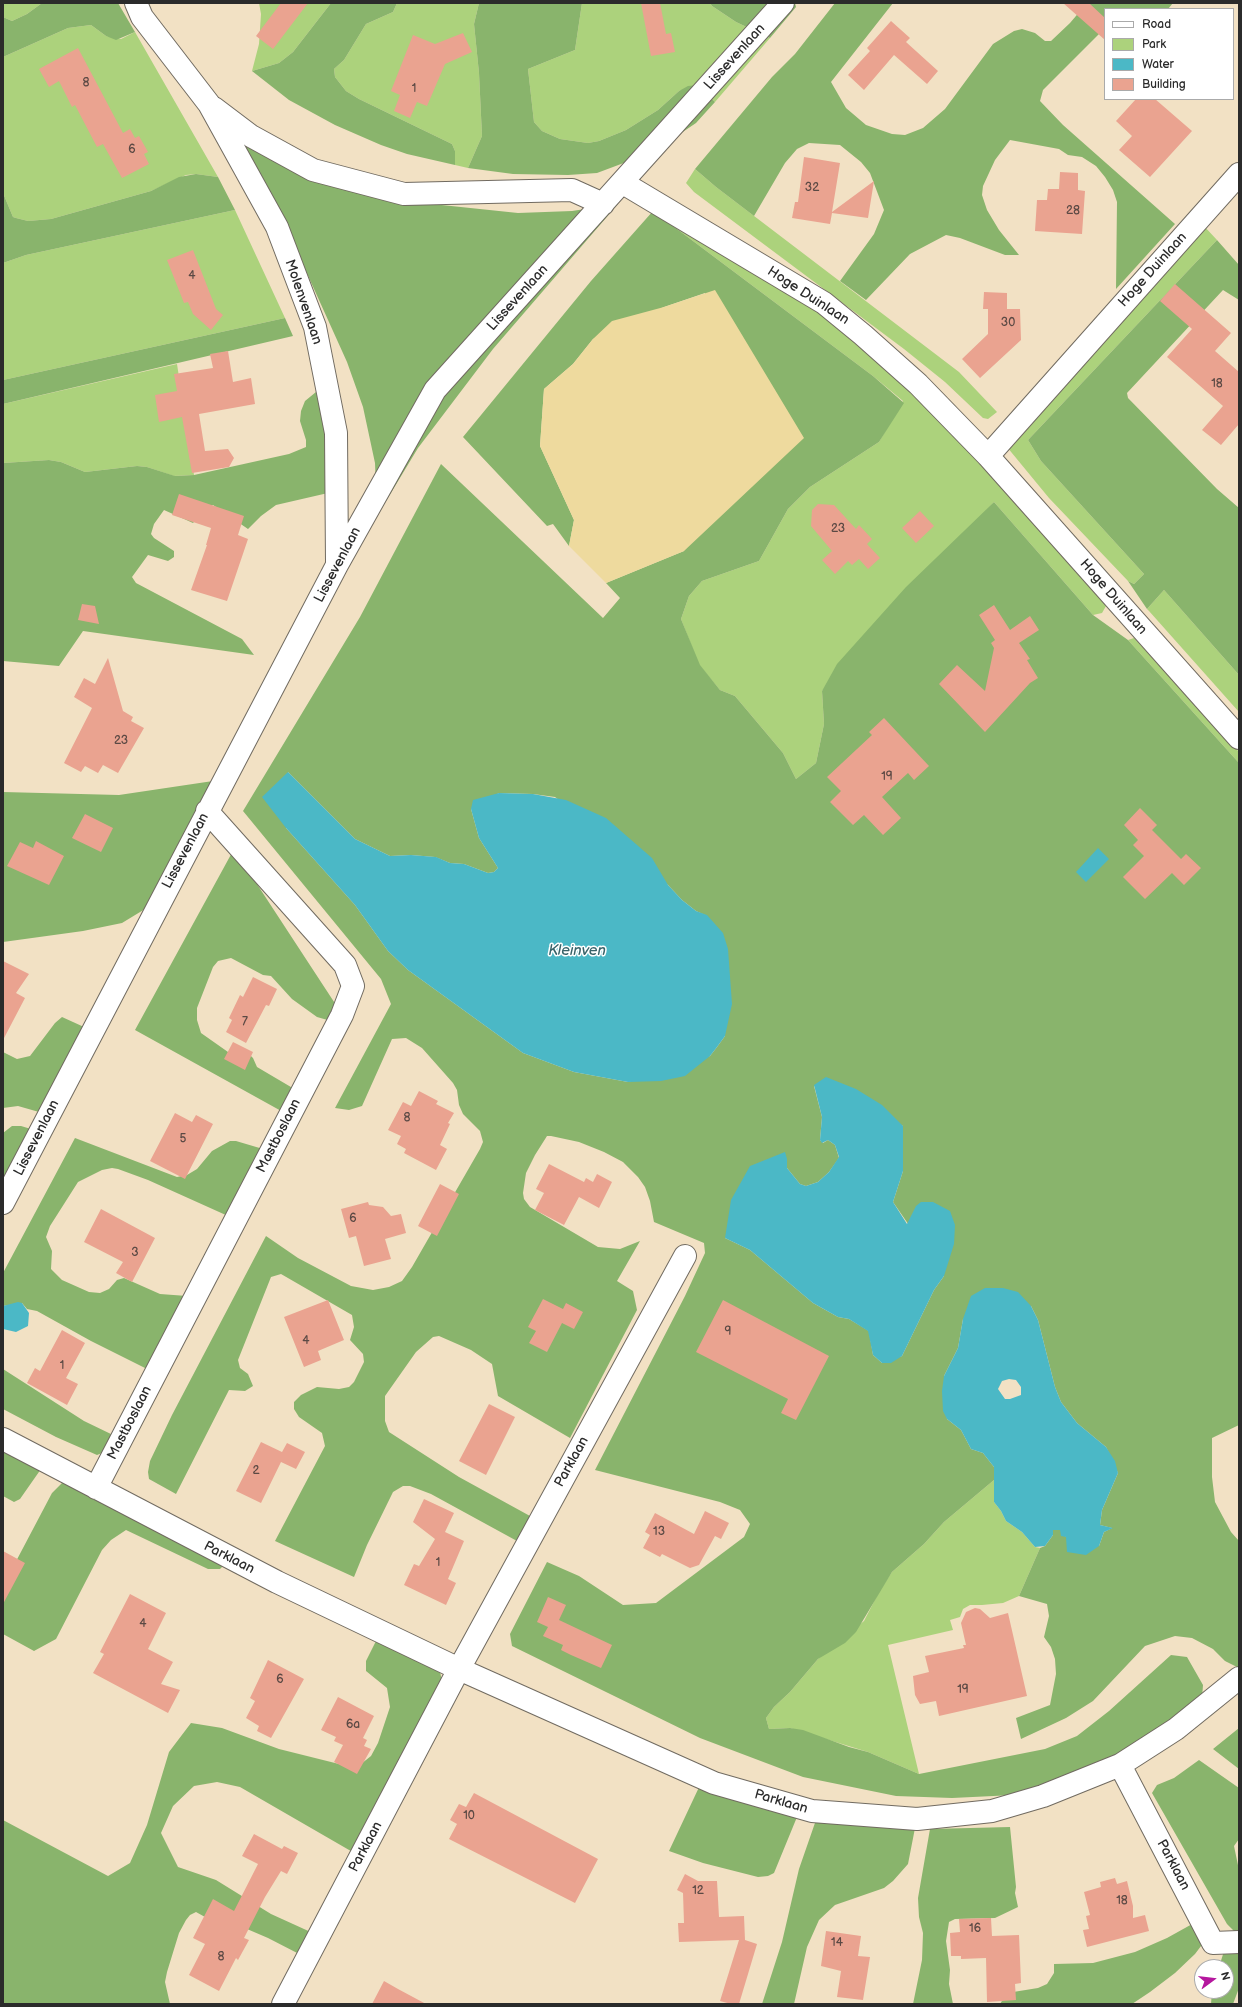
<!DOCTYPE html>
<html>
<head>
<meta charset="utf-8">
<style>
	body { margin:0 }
	#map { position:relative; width:1242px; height:2007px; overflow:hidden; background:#f2e1c4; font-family:"Balsamiq Sans",sans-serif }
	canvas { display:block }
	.frame { position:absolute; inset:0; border:4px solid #2b2b2b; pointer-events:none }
	.legend { position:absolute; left:1104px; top:8px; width:130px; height:92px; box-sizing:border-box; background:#fff; border:1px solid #aaa; margin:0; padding:5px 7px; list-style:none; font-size:12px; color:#2b2b2b }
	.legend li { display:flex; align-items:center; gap:8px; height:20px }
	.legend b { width:20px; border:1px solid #aaa }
	.north { position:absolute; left:1194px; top:1959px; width:40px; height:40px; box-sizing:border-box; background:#fff; border:1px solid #aaa; border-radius:50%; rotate:75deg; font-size:11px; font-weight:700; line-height:16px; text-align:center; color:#2b2b2b }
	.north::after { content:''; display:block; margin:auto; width:14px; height:18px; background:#b5179e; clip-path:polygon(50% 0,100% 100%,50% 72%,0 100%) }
</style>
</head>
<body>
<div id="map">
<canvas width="1242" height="2007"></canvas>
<div class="frame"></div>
<ul class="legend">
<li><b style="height:5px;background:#fff"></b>Road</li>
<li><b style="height:11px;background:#acd27c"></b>Park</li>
<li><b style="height:11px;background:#4bb8c6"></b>Water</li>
<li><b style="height:11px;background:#eaa390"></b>Building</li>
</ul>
<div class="north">N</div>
</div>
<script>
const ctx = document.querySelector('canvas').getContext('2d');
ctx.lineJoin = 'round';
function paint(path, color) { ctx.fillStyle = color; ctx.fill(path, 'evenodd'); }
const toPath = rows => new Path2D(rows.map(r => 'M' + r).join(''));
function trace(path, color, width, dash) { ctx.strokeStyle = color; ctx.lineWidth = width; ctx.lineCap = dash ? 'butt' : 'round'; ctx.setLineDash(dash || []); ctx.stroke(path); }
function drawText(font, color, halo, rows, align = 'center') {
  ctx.font = font + ' "Balsamiq Sans",sans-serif'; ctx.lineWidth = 3; ctx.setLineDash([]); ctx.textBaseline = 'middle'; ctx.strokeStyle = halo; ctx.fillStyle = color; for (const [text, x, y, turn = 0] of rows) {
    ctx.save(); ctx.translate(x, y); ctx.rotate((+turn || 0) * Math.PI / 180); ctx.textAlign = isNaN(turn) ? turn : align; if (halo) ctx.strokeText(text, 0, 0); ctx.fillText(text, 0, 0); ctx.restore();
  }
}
const green = toPath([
	[3,3,42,3,27,14,12,21,3,17],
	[259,3,331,3,293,52,279,63,252,71,259,44,261,14],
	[397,3,479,3,474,24,479,73,482,136,468,168,455,165,455,151,452,144,359,99,346,91,335,77,334,69,344,60,366,24,393,12],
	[582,3,710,3,712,6,736,22,770,38,715,102,698,85,679,91,658,110,626,130,599,141,588,143,560,139,542,131,534,122,528,69,575,50],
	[91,25,106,36,121,39,135,32,218,177,196,174,186,175,151,191,51,219,28,221,16,218,13,217,3,193,3,57,68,28],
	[695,169,716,187,959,372,997,412,988,419,983,418,945,382,904,349,694,192,686,183],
	[664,200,837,326,911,391,988,470,1020,509,1097,592,1106,606,1102,613,1093,615,994,502,822,691,824,724,816,763,796,779,783,753,735,696,720,690,699,665,681,619,689,596,702,581,759,561,788,509,810,487,879,442,903,401,873,376,653,211],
	[235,210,285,318,3,380,3,263,26,255],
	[1203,225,1217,240,1028,440,1041,461,1144,574,1134,584,1128,581,1049,498,1007,447],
	[177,364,194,475,174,476,147,467,137,466,85,472,61,462,49,460,3,463,3,404],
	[1164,590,1239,675,1239,712,1149,611,1147,609],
	[1134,638,1239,752,1239,763,1128,640],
	[994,1480,994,1502,1001,1511,1006,1521,1022,1532,1035,1547,1040,1548,1019,1596,1003,1603,982,1605,970,1605,963,1609,960,1617,950,1620,953,1630,888,1645,919,1774,868,1752,790,1728,769,1729,766,1718,774,1707,790,1692,818,1659,864,1621,880,1590,892,1572,924,1544,944,1522]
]);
const forest = toPath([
	[42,3,118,3,135,32,116,40,106,36,91,25,68,28,3,57,3,17,12,21,27,14],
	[331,3,397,3,393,12,366,24,344,60,334,69,335,77,346,91,359,99,452,144,455,151,455,165,407,154,381,145,335,125,289,100,252,71,279,63,293,52],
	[479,3,582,3,575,50,528,69,534,122,542,131,560,139,588,143,599,141,626,130,658,110,679,91,688,86,698,85,715,102,696,123,653,152,597,173,568,175,513,174,468,168,482,136,479,73,474,24],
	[710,3,795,3,796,7,770,38,736,22,712,6],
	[835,3,893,3,831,82,846,108,866,125,892,134,905,135,923,128,945,109,993,44,1014,31,1022,29,1035,33,1045,41,1051,41,1070,23,1087,3,1173,3,1168,9,1105,9,1105,28,1043,90,1040,101,1063,125,1175,224,1116,289,1117,202,1113,190,1105,177,1096,166,1082,157,1068,155,1059,149,1010,140,995,160,983,186,982,195,987,210,999,230,1019,255,1005,255,960,238,946,235,910,254,866,300,840,281,874,234,884,210,870,173,861,162,840,145,809,143,797,149,785,163,754,216,716,187,695,169,772,77,795,54],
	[215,94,247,128,275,148,413,202,518,213,572,211,618,204,493,349,418,448,377,516,375,463,363,407,347,362,277,207],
	[196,174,218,177,235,210,26,255,3,263,3,193,13,217,16,218,28,221,51,219,151,191,179,177],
	[653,211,873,376,904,403,879,442,810,487,788,509,759,561,702,581,689,596,681,619,700,665,720,690,735,696,783,753,796,779,816,763,824,724,822,691,837,664,906,587,994,502,1093,615,1128,640,1239,763,1239,1425,1212,1438,1212,1477,1215,1502,1231,1532,1239,1541,1239,1668,1225,1661,1213,1649,1192,1638,1175,1636,1145,1646,1093,1701,1066,1718,1021,1739,1016,1718,1050,1705,1056,1674,1055,1659,1051,1647,1044,1637,1049,1616,1047,1604,1019,1596,1040,1548,1045,1546,1053,1535,1053,1530,1061,1530,1066,1537,1099,1546,1104,1532,1112,1528,1100,1525,1102,1510,1118,1473,1106,1447,1077,1423,1061,1402,1055,1387,1038,1320,1031,1306,963,1319,958,1348,944,1376,947,1419,961,1430,971,1449,983,1453,994,1467,994,1480,944,1522,924,1544,892,1572,856,1632,845,1643,818,1659,790,1692,774,1707,766,1718,769,1729,790,1728,803,1730,849,1747,868,1752,919,1774,1045,1749,1077,1736,1109,1711,1171,1655,1187,1657,1203,1685,1202,1698,1115,1758,1014,1795,952,1798,896,1796,803,1777,700,1738,512,1646,510,1634,547,1562,579,1576,623,1605,656,1603,744,1537,750,1524,740,1510,720,1502,595,1470,685,1296,705,1253,704,1243,654,1222,650,1201,645,1187,638,1177,623,1162,604,1152,579,1142,551,1136,547,1136,535,1155,526,1173,523,1193,524,1199,530,1207,598,1247,620,1249,640,1241,617,1281,633,1291,637,1310,570,1438,498,1396,492,1364,471,1350,439,1336,433,1337,416,1352,385,1396,385,1421,389,1432,459,1477,530,1516,517,1541,431,1494,410,1486,403,1486,393,1492,367,1545,354,1577,275,1541,325,1446,322,1433,299,1417,294,1409,294,1402,301,1395,317,1387,339,1389,349,1387,354,1382,364,1362,363,1354,350,1340,354,1327,352,1315,281,1274,271,1277,238,1360,240,1368,248,1374,253,1386,245,1391,229,1390,176,1494,149,1479,148,1472,150,1461,172,1415,266,1236,298,1258,351,1286,373,1290,389,1287,402,1281,412,1267,480,1149,483,1142,480,1131,463,1114,459,1105,457,1090,453,1083,422,1048,406,1038,392,1039,362,1106,349,1110,335,1108,391,1004,381,979,243,811,360,617,441,464,603,618,620,598,606,583,684,551,705,293,664,307,593,339,573,364,544,389,540,446,574,520,569,546,553,524,547,526,463,437,591,281],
	[288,772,355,839,390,856,411,855,435,857,450,863,464,864,488,873,494,872,498,868,479,838,471,809,499,793,533,794,555,797,668,885,682,900,696,911,707,916,725,1036,717,1047,710,1056,628,1082,574,1072,523,1053,408,970,388,951,355,905,286,828],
	[814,1086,903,1126,903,1171,893,1202,944,1276,934,1290,902,1356,882,1363,873,1355,869,1331,849,1319,838,1317,813,1303,750,1250,725,1238,787,1159,787,1168,800,1184,806,1186,818,1182,829,1172,839,1158,835,1145,828,1140,823,1143,820,1140,822,1117],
	[1217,240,1239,265,1239,300,1223,290,1127,393,1128,398,1217,489,1239,508,1239,675,1164,590,1147,609,1128,581,1134,584,1144,574,1041,461,1028,440],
	[285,318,293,336,3,404,3,380],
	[316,392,329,441,328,493,276,505,261,516,248,529,213,505,205,510,193,523,164,510,154,524,151,534,154,538,174,551,174,557,168,561,148,555,132,577,136,583,242,639,254,655,83,631,59,666,3,661,3,463,49,460,61,462,85,472,137,466,147,467,175,476,194,475,289,454,306,447,306,440,300,421,301,411,305,401],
	[213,781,145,909,122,923,83,931,3,942,3,792,119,795],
	[234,849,338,1008,331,1021,317,1017,292,999,271,976,263,975,231,958,218,961,213,967,197,1008,197,1020,201,1033,228,1052,248,1053,253,1058,257,1067,296,1090,283,1112,135,1030],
	[62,1017,84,1027,39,1112,18,1106,3,1108,3,1052,17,1059,30,1056,55,1023],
	[12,1126,21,1126,31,1129,3,1182,3,1133],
	[75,1138,177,1177,187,1175,197,1169,212,1151,230,1141,236,1141,263,1149,228,1216,148,1180,118,1169,112,1168,102,1170,78,1182,50,1226,46,1237,52,1251,51,1269,62,1280,89,1292,100,1293,109,1289,117,1280,124,1278,160,1294,187,1296,149,1370,91,1341,37,1311,27,1309,22,1303,3,1306,3,1273],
	[3,1369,84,1421,113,1435,107,1451,97,1455,56,1437,3,1409],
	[3,1451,41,1469,20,1499,14,1502,3,1496],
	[63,1482,224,1565,220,1569,208,1569,126,1530,111,1540,102,1550,56,1639,34,1651,3,1634,3,1586,52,1493],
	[377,1639,440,1671,443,1688,356,1854,240,1787,217,1782,194,1786,173,1806,161,1833,178,1867,216,1880,271,1914,315,1934,303,1956,268,1938,233,1923,205,1917,196,1912,190,1915,186,1920,179,1933,167,1972,165,1982,170,2004,3,2004,3,1820,108,1876,130,1863,147,1825,169,1752,191,1723,222,1728,279,1749,351,1767,361,1764,371,1756,378,1743,390,1707,387,1688,366,1671,366,1661],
	[1239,1728,1239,1769,1213,1749],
	[1199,1760,1239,1788,1239,1839,1234,1846,1239,1870,1239,1932,1234,1931,1227,1924,1152,1793,1157,1785,1174,1778],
	[701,1783,797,1817,774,1873,768,1876,758,1877,703,1863,669,1851],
	[816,1820,915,1828,908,1864,893,1881,884,1888,835,1905,819,1920,807,1947,794,2004,762,2004,782,1942,799,1869],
	[1010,1827,1016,1887,1015,1893,1018,1907,995,1918,955,1919,949,1922,946,1941,950,1970,949,1984,953,2004,913,2004,922,1960,923,1933,919,1917,918,1898,930,1829],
	[1194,1923,1204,1942,1195,1954,1175,1973,1150,1992,1132,2004,1000,2004,1007,1993,1038,1988,1047,1984,1054,1973,1054,1964,1093,1963,1135,1952,1167,1938],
	[1225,1948,1239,1949,1239,1988,1233,2004,1211,2004,1212,1991,1226,1991,1226,1967,1219,1967]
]);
const sand = toPath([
	[715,290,804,438,684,551,606,583,569,546,574,520,540,446,544,389,573,364,593,339,612,321,664,307]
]);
const water = toPath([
	[288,772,355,839,390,856,411,855,436,857,450,863,464,864,488,873,494,872,498,868,479,838,471,809,473,800,499,793,533,794,566,800,606,818,652,858,668,885,682,900,696,911,707,915,723,933,728,949,732,1004,725,1036,717,1047,710,1056,685,1076,661,1081,628,1082,574,1072,523,1053,408,970,388,951,355,905,286,828,262,797],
	[1098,848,1109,859,1086,882,1076,872],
	[826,1077,856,1089,882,1105,903,1126,903,1171,893,1202,907,1224,916,1206,921,1202,933,1202,950,1211,955,1225,954,1244,944,1276,934,1290,902,1356,891,1363,882,1363,873,1355,868,1331,849,1319,838,1317,813,1303,750,1250,725,1238,731,1200,750,1166,785,1152,787,1159,787,1168,800,1184,806,1186,818,1182,829,1172,839,1157,835,1145,828,1140,822,1143,820,1140,822,1117,814,1085],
	[985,1288,1003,1288,1018,1292,1031,1306,1038,1320,1055,1387,1061,1402,1077,1423,1106,1447,1115,1461,1118,1473,1102,1510,1100,1525,1113,1528,1104,1532,1099,1546,1086,1555,1067,1552,1066,1537,1061,1536,1060,1530,1053,1530,1053,1535,1045,1546,1035,1547,1022,1532,1006,1521,1001,1511,994,1502,994,1467,983,1453,971,1449,961,1430,947,1419,943,1411,942,1391,944,1376,958,1348,963,1319,971,1296],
	[1009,1379,1016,1380,1021,1387,1021,1395,1010,1399,1005,1399,998,1389,1002,1381],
	[18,1302,22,1303,29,1313,28,1326,16,1332,3,1329,3,1306]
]);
const building = toPath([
	[281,3,308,3,273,49,256,36],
	[641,3,660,3,666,34,671,33,675,52,651,56],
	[1063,3,1089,3,1105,18,1105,40],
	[891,21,910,38,906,42,938,71,927,84,894,55,864,90,848,75,870,51,867,48],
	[463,33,472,52,445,64,427,106,417,102,410,118,394,111,400,95,391,91,413,35,435,44],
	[78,48,123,133,130,129,135,138,139,136,148,152,144,154,149,164,122,178,103,144,97,147,75,105,72,107,59,81,49,87,39,69],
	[1136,99,1155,99,1192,131,1150,177,1119,150,1132,136,1116,121],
	[804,157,840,163,832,212,874,181,868,218,832,213,830,224,792,218,795,202,798,202],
	[1060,172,1078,173,1078,190,1085,191,1082,234,1035,231,1037,200,1047,200,1048,189,1059,189],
	[193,250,216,309,223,315,211,330,193,314,188,302,184,303,167,260],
	[1175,284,1231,333,1215,351,1239,372,1239,424,1221,445,1202,430,1223,406,1167,357,1192,329,1160,301],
	[984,292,1007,293,1007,309,1020,309,1021,340,980,378,962,359,988,334,988,309,983,309],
	[228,351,233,382,251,378,255,404,199,414,205,451,228,449,234,458,229,467,192,473,182,417,159,422,155,395,177,391,174,374,213,368,210,354],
	[179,494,244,516,238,535,248,539,227,601,191,590,207,545,206,545,211,528,172,515],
	[818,504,834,505,856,529,859,525,872,539,867,544,880,558,868,569,859,559,852,565,848,561,835,574,822,560,832,551,811,526,812,510],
	[920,511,934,526,916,543,902,528],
	[82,604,95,606,99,624,78,620],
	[994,605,1010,630,1030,616,1039,630,1019,643,1030,659,1027,660,1038,678,1030,683,985,732,939,684,957,665,985,691,994,648,991,643,995,640,979,615],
	[108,658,123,711,133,717,131,721,144,728,118,773,103,765,98,773,85,766,81,772,64,763,92,708,74,697,84,678,95,684],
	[884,718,929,766,914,780,908,773,882,797,901,818,883,835,864,815,853,825,830,802,841,791,827,777,872,735,869,732],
	[1140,808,1157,825,1152,830,1181,859,1186,854,1201,868,1184,885,1172,873,1145,899,1123,877,1144,856,1133,845,1138,840,1124,825],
	[85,814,113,828,101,852,72,838],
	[36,841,64,856,49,885,7,866,20,842,33,848],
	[3,961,29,974,16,993,25,998,3,1040],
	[253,977,277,989,269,1006,266,1005,246,1043,226,1032,232,1020,229,1018,240,995,243,997],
	[233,1042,253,1052,245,1070,224,1059],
	[419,1091,438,1101,436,1104,454,1113,448,1123,450,1124,440,1145,447,1149,436,1170,404,1153,406,1149,397,1144,401,1136,388,1130,403,1102,411,1106],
	[175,1113,192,1122,196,1115,213,1124,185,1179,150,1161],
	[549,1164,584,1182,586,1178,593,1182,597,1174,612,1182,599,1208,579,1197,564,1225,535,1210,544,1193,536,1189],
	[440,1184,459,1194,437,1236,418,1226],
	[368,1202,369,1205,383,1207,391,1216,401,1214,406,1233,385,1239,391,1259,364,1266,356,1236,349,1238,341,1209],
	[101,1209,155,1238,132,1282,116,1273,123,1262,84,1242],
	[543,1299,563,1309,566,1303,583,1312,574,1329,562,1323,547,1352,529,1343,536,1331,528,1327],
	[328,1300,344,1340,318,1351,321,1360,304,1367,284,1317],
	[723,1300,829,1356,796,1420,781,1413,788,1399,696,1352],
	[62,1330,85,1343,66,1378,78,1384,67,1405,27,1383,35,1368,40,1371],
	[489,1404,515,1417,486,1475,459,1461],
	[261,1442,282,1452,287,1443,305,1452,296,1469,281,1462,261,1503,236,1491],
	[424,1499,454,1513,445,1532,464,1541,448,1579,456,1583,446,1605,404,1585,414,1564,419,1566,435,1539,413,1522],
	[705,1511,729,1523,721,1539,715,1536,699,1565,690,1568,662,1554,660,1557,643,1548,650,1535,645,1532,655,1513,694,1534],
	[3,1551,25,1563,3,1604],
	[130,1594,166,1613,148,1649,173,1662,161,1684,180,1690,168,1713,93,1673,104,1654,100,1652],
	[548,1597,566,1605,559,1620,612,1645,601,1668,571,1655,561,1650,563,1645,543,1636,548,1627,537,1622],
	[975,1608,980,1609,990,1618,1008,1613,1027,1696,939,1716,936,1701,920,1704,915,1695,913,1676,929,1672,925,1656,964,1648,963,1645,966,1645,961,1623,966,1612],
	[268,1660,304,1679,271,1738,257,1731,259,1726,246,1718,255,1701,250,1698],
	[338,1697,374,1716,363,1738,367,1740,364,1746,371,1749,357,1774,334,1762,343,1745,334,1741,336,1737,321,1730],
	[474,1793,598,1859,575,1903,449,1839,457,1824,450,1820,459,1804,466,1807],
	[254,1834,282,1849,284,1846,298,1853,287,1874,281,1871,265,1897,244,1938,249,1940,238,1960,236,1958,219,1991,189,1975,205,1944,193,1938,213,1899,234,1911,258,1864,242,1856],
	[685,1874,698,1881,717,1881,719,1917,744,1916,745,1940,757,1944,739,2004,731,2004,720,2001,739,1940,679,1942,678,1923,684,1923,683,1893,677,1890],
	[1115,1878,1117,1884,1127,1881,1133,1906,1133,1918,1145,1915,1149,1931,1087,1947,1083,1930,1089,1929,1086,1916,1090,1915,1084,1892,1101,1887,1100,1882],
	[991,1918,992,1936,1019,1935,1021,1983,1015,1984,1016,2000,987,2002,986,1958,961,1959,961,1956,951,1956,950,1933,960,1932,959,1919],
	[826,1931,861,1936,858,1956,870,1957,863,2000,837,1997,841,1971,821,1966],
	[384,1981,398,1989,426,2004,372,2004]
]);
const street = toPath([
	[136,3,142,17,209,104,277,227,315,327,336,433,337,563],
	[214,108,251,136,313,170,404,194,572,190,603,204],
	[623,183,824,303,863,335,918,384,988,456,1239,738],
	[988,456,1239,174],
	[3,1203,337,565,435,390,783,3],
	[3,1439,277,1582,459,1669,714,1783,812,1811,917,1819,992,1811,1043,1796,1120,1765,1176,1729,1239,1678],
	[96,1488,342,1015,353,986,345,965,207,811],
	[1120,1765,1213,1943,1239,1942],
	[283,2004,459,1669,685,1256]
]);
const numberNames = [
	["8",86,83],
	["1",414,89],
	["6",132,150],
	["32",812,188],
	["28",1073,211],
	["4",192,276],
	["30",1008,323],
	["18",1217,384],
	["23",838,529],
	["23",121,741],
	["19",887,777],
	["7",245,1022],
	["8",407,1118],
	["5",183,1139],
	["6",353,1219],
	["3",135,1253],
	["9",728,1332],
	["4",306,1341],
	["1",62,1366],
	["2",256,1471],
	["13",659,1532],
	["1",438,1563],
	["4",143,1624],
	["6",280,1680],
	["19",963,1690],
	["6a",353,1725],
	["10",469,1816],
	["12",698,1891],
	["18",1122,1901],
	["16",975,1929],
	["14",837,1943],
	["8",221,1957]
];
const streetNames = [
	["Lissevenlaan",735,57,-48],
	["Hoge Duinlaan",1153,270,-48],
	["Hoge Duinlaan",808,296,33],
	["Lissevenlaan",518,298,-48],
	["Molenvenlaan",303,302,71],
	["Lissevenlaan",338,565,-62],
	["Hoge Duinlaan",1113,597,49],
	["Lissevenlaan",186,851,-62],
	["Mastboslaan",279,1136,-63],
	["Lissevenlaan",37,1138,-63],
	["Mastboslaan",130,1423,-63],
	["Parklaan",572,1462,-61],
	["Parklaan",229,1558,27],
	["Parklaan",781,1802,16],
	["Parklaan",366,1847,-62],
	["Parklaan",1173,1865,62]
];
const waterNames = [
	["Kleinven",577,951]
];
paint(green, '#acd27c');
paint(forest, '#89b46c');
paint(sand, '#eeda9e');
paint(water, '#4bb8c6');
paint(building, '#eaa390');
trace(street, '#716b61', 24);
trace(street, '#fff', 22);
drawText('12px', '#5b4944', null, numberNames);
drawText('14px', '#2b2b2b', '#fff', streetNames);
drawText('italic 15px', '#386369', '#fff', waterNames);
</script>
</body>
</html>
